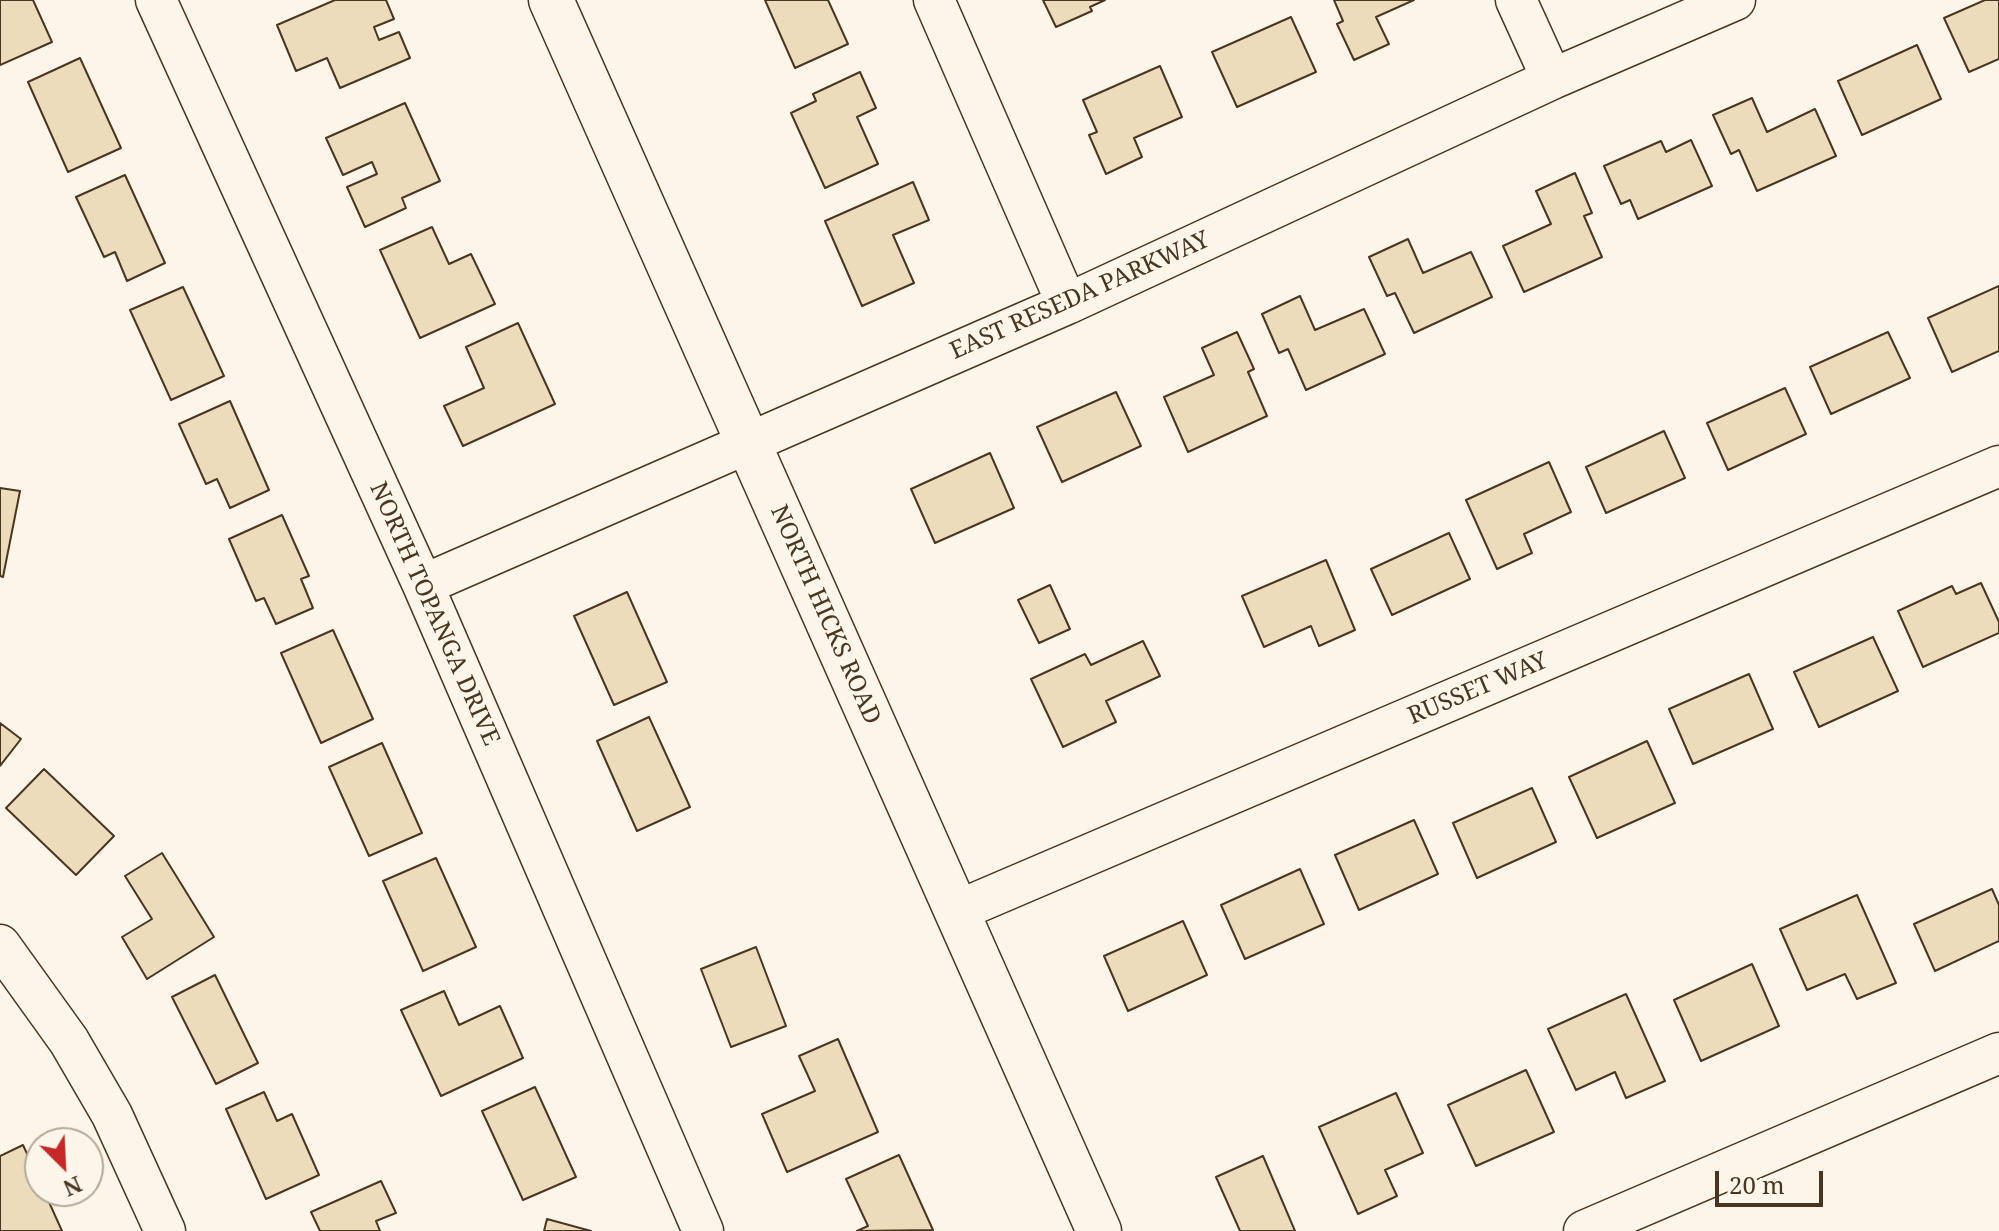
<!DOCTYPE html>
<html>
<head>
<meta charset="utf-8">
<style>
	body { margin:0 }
	#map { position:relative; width:1999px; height:1231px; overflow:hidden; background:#fbf6e9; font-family:"Noto Serif",serif }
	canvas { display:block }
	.north { position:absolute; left:24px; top:1127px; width:80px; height:80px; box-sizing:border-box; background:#fbf6e9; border:2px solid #b4a999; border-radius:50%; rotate:156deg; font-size:22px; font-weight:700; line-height:32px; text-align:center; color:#4a3520 }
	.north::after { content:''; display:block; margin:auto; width:28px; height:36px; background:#c62828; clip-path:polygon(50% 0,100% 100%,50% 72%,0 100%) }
	.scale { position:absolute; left:1715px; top:1171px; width:108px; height:36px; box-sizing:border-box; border:4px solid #4a3520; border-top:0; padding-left:10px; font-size:24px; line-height:28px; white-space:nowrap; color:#4a3520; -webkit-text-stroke:6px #fbf6e9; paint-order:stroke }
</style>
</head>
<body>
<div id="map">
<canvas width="1999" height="1231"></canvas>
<div class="north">N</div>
<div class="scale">20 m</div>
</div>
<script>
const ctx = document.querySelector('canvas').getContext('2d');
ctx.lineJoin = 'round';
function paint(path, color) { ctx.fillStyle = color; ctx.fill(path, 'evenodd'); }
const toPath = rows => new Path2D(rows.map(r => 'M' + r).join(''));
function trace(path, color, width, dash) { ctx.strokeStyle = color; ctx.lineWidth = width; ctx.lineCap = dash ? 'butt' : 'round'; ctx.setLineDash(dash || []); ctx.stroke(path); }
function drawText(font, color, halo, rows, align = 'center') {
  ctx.font = font + ' "Noto Serif",serif'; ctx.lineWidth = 6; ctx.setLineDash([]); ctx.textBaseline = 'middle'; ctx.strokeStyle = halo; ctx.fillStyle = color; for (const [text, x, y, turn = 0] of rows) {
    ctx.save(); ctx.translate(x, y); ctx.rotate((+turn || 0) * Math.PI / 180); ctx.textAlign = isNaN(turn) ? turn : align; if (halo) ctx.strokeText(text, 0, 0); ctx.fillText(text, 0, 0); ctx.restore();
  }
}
const building = toPath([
	[0,0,33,0,52,42,0,65,0,0],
	[335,0,386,0,394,19,374,27,379,40,399,32,410,58,340,88,327,58,296,71,277,25,335,0],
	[765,0,828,0,848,44,795,68,765,0],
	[1043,0,1105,0,1090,7,1092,11,1056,27,1043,0],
	[1334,0,1414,0,1376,17,1389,44,1354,60,1337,24,1343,21,1334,0],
	[1985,0,1999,0,1999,59,1969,72,1944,18,1985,0],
	[1291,17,1316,72,1237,107,1212,52,1291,17],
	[1917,45,1941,99,1862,135,1838,81,1917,45],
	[80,58,121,148,68,172,28,82,80,58],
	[1160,66,1182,117,1134,138,1142,157,1106,174,1089,135,1097,132,1083,100,1160,66],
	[860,72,876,108,857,117,878,164,825,188,791,113,816,101,813,94,860,72],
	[1752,98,1767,132,1815,109,1836,156,1757,191,1739,150,1731,154,1713,115,1752,98],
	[405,103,440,181,402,198,406,208,365,227,347,187,377,174,372,162,343,175,326,138,405,103],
	[1691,140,1712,186,1638,219,1630,200,1621,204,1604,166,1661,141,1666,152,1691,140],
	[1575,173,1592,213,1584,216,1602,257,1524,292,1503,246,1551,224,1536,191,1575,173],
	[125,175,165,263,127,281,115,252,104,257,76,197,125,175],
	[913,182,929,220,893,235,914,283,862,306,825,221,913,182],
	[432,227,449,264,471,254,495,304,420,338,380,250,432,227],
	[1408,239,1423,273,1471,252,1492,297,1414,333,1395,293,1387,296,1369,257,1408,239],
	[1999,286,1999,351,1952,372,1928,318,1999,286],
	[183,287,224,376,171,400,130,310,183,287],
	[1300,296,1315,330,1364,309,1385,354,1306,390,1288,349,1279,353,1262,314,1300,296],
	[518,323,555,404,463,446,444,406,484,388,466,347,518,323],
	[1237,332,1254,369,1248,372,1267,416,1188,452,1164,397,1214,375,1202,348,1237,332],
	[1888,332,1910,378,1831,414,1810,367,1888,332],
	[1785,388,1806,434,1728,470,1707,423,1785,388],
	[1116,392,1141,446,1062,482,1037,427,1116,392],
	[230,401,269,490,230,508,217,479,206,484,179,424,230,401],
	[1664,431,1685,478,1606,513,1586,467,1664,431],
	[990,453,1014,508,935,543,911,489,990,453],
	[1549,462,1571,512,1524,534,1532,553,1497,569,1466,500,1549,462],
	[0,488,20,491,3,577,0,576,0,488],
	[282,515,309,576,301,579,313,608,276,624,264,598,256,601,229,539,282,515],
	[1449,533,1470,579,1392,615,1371,569,1449,533],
	[1326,560,1355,630,1319,646,1311,626,1264,647,1242,596,1326,560],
	[1981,583,1999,622,1999,633,1923,667,1898,611,1952,586,1956,594,1981,583],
	[1050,585,1070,629,1039,643,1018,600,1050,585],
	[627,592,667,682,614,705,574,616,627,592],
	[333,630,373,719,321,743,281,653,333,630],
	[1873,637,1898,691,1819,727,1794,672,1873,637],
	[1143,641,1160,676,1106,701,1116,722,1063,747,1031,679,1085,654,1091,665,1143,641],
	[1749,674,1773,729,1693,764,1669,709,1749,674],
	[649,717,690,807,637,831,597,741,649,717],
	[0,723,21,739,0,766,0,723],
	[1647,741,1675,803,1597,838,1569,777,1647,741],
	[382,743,422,833,369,856,329,767,382,743],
	[44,769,114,836,76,875,6,808,44,769],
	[1532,788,1556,842,1477,878,1453,823,1532,788],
	[1414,820,1438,874,1359,910,1335,855,1414,820],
	[162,853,214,937,147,979,122,937,152,919,125,876,162,853],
	[436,858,476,947,423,971,383,881,436,858],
	[1300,869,1324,924,1245,959,1221,905,1300,869],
	[1992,889,1999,905,1999,941,1935,971,1914,924,1992,889],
	[1857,895,1896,983,1857,999,1845,974,1807,990,1780,929,1857,895],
	[1183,921,1207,975,1128,1011,1104,956,1183,921],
	[756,947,786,1026,731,1047,701,969,756,947],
	[1752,964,1779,1026,1701,1061,1674,1000,1752,964],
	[215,975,258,1063,216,1084,172,997,215,975],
	[444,991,459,1025,500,1006,523,1058,441,1096,401,1010,444,991],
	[1626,994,1665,1081,1626,1098,1615,1072,1576,1090,1548,1029,1626,994],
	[838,1039,878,1132,787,1172,762,1114,815,1091,799,1056,838,1039],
	[1526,1070,1554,1132,1476,1166,1448,1105,1526,1070],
	[535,1087,576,1177,523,1200,482,1111,535,1087],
	[264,1092,277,1121,292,1114,319,1175,266,1199,226,1109,264,1092],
	[1396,1093,1423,1153,1385,1170,1397,1196,1358,1214,1319,1127,1396,1093],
	[23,1145,40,1182,40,1191,44,1191,62,1231,0,1231,0,1156,23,1145],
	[899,1155,933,1230,857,1231,868,1226,846,1179,899,1155],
	[1263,1156,1295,1231,1240,1231,1216,1177,1263,1156],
	[381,1181,396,1213,376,1221,380,1231,320,1231,311,1212,381,1181],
	[547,1219,591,1231,544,1231,547,1219]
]);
const minor = toPath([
	[156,0,423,585,703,1231],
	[934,0,1067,304],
	[1516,0,1552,79],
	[423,585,1067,304,1552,79,1735,0],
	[957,911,1999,466],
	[0,945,69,1041,112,1115,165,1231],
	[1584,1231,1999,1053]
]);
const major = toPath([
	[551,0,1099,1231]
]);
const streetNames = [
	["EAST RESEDA PARKWAY",1080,296,-24],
	["NORTH TOPANGA DRIVE",434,614,66],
	["NORTH HICKS ROAD",825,615,66],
	["RUSSET WAY",1478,689,-23]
];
paint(building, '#ecdcbc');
trace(building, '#4a3520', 2);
trace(minor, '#4a3520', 43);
trace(major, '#4a3520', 47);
trace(minor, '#fbf6e9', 40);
trace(major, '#fbf6e9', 44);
drawText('24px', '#4a3520', '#fbf6e9', streetNames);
</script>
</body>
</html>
